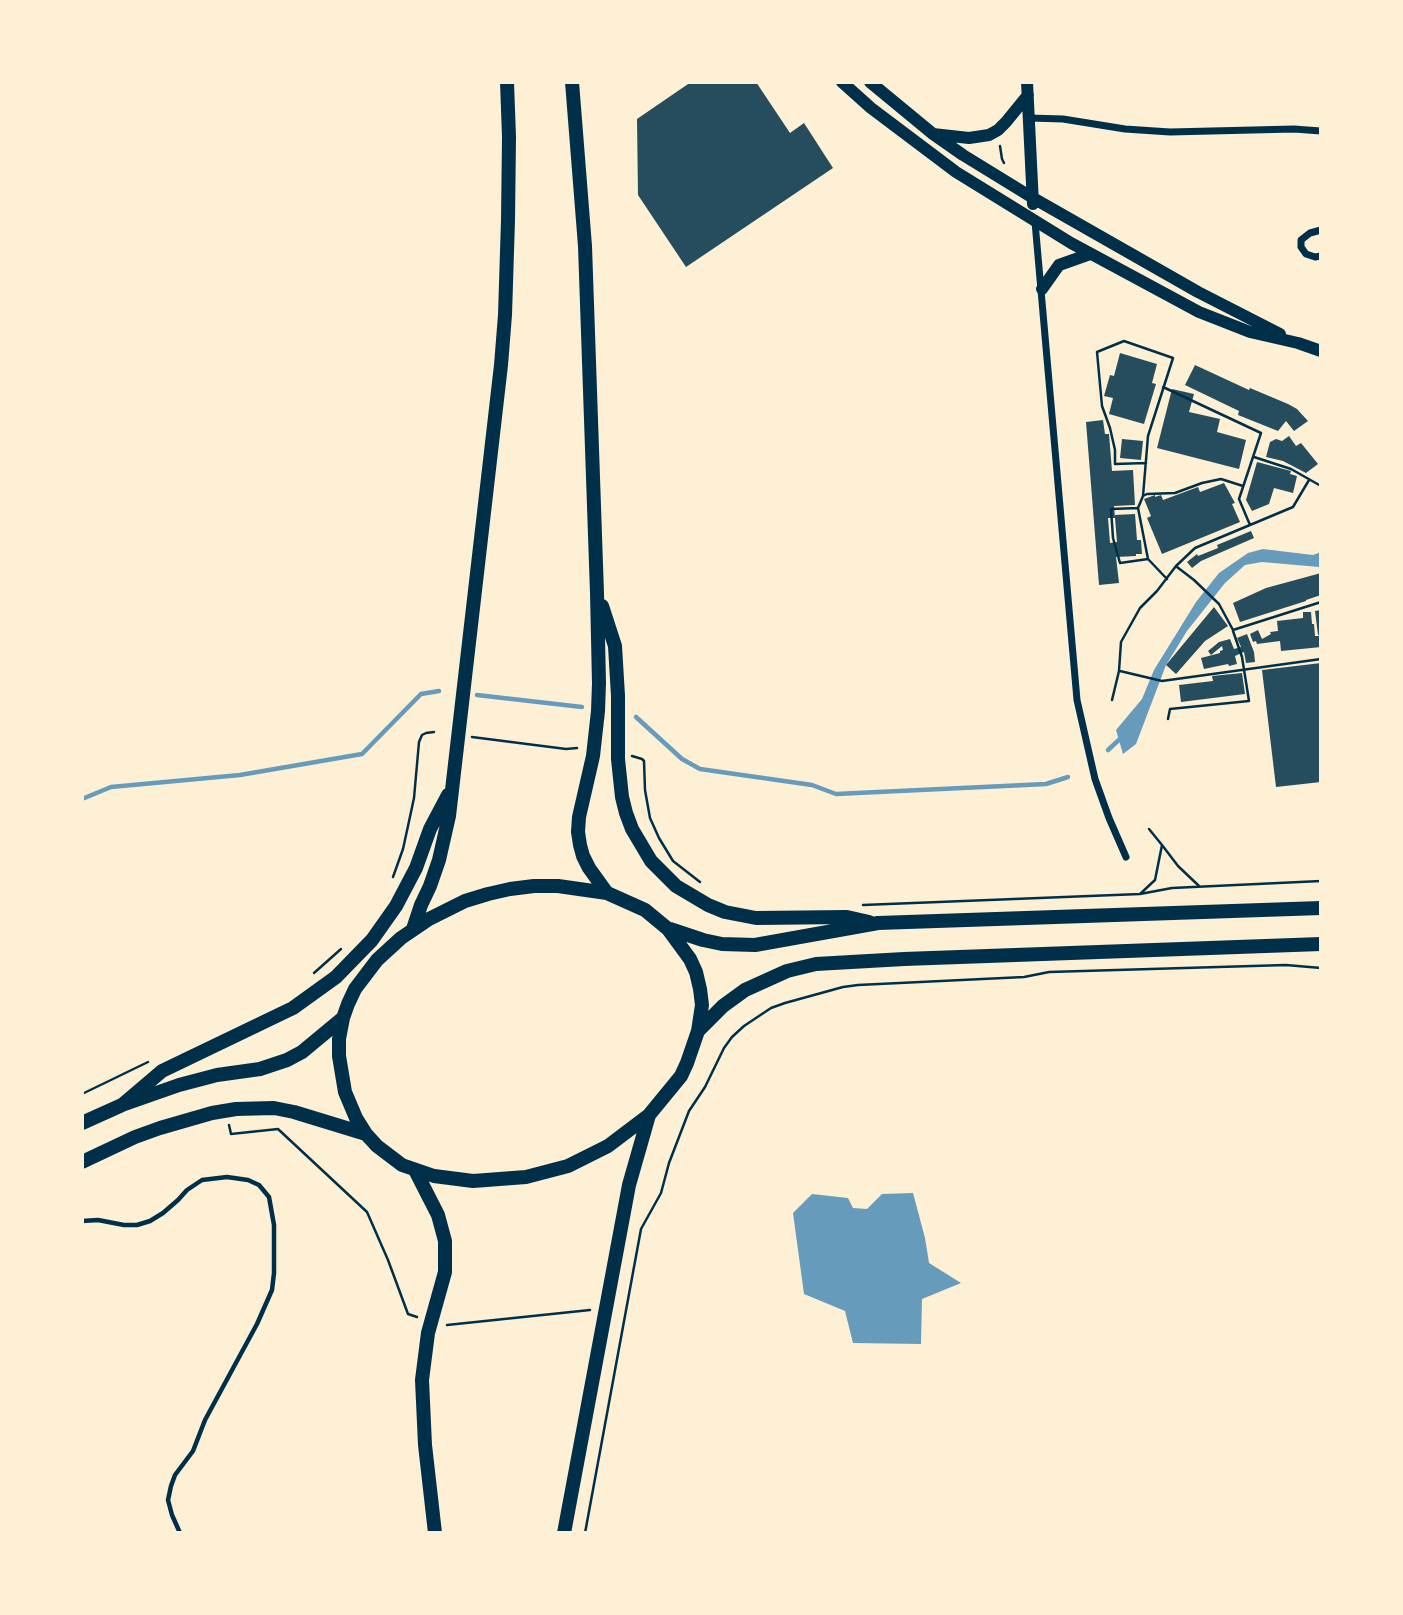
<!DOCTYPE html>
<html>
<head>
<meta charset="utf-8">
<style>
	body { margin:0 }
	#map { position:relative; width:1403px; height:1615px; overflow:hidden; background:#fdf0d5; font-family:Quicksand,sans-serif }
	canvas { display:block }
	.frame { position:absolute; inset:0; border:84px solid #fdf0d5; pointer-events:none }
</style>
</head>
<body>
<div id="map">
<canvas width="1403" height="1615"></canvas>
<div class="frame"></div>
</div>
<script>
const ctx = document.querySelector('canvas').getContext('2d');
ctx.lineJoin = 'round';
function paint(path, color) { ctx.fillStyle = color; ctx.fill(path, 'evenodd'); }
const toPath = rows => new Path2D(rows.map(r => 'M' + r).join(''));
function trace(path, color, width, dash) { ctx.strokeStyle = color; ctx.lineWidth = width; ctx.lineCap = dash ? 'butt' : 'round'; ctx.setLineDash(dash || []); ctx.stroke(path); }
const water = toPath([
	[1263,549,1313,555,1321,552,1321,566,1319,567,1262,562,1245,565,1225,583,1187,631,1166,665,1136,744,1123,754,1116,730,1142,699,1154,670,1196,602,1219,573,1248,553],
	[913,1193,925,1238,929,1263,961,1283,922,1299,921,1344,853,1343,845,1311,804,1294,793,1213,812,1194,848,1198,853,1208,867,1209,882,1194]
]);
const stream = toPath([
	[477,695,582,707],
	[636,717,682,759,700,769,812,785,836,794,1046,784,1068,777],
	[1108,750,1122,737],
	[82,799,111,787,240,775,362,754,421,694,439,691]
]);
const building = toPath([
	[691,82,756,82,790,133,804,123,833,168,686,267,638,195,637,119],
	[1120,353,1157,364,1152,383,1156,384,1144,424,1109,414,1113,398,1104,396,1110,375,1114,376],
	[1195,365,1249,390,1250,388,1288,404,1297,409,1308,421,1294,431,1286,421,1278,431,1238,415,1239,411,1185,385],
	[1172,389,1194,394,1189,412,1220,419,1217,432,1246,440,1239,469,1157,448],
	[1103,420,1105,434,1109,434,1112,471,1133,470,1135,505,1114,506,1115,518,1115,515,1135,514,1137,540,1141,540,1142,554,1136,554,1136,556,1116,557,1119,583,1099,585,1086,422],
	[1108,518,1115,518,1117,542,1110,543],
	[1289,436,1296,446,1301,443,1318,464,1306,473,1283,461,1266,457,1270,442,1276,439,1282,441],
	[1122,439,1143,441,1141,460,1120,458],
	[1257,462,1291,471,1290,474,1297,476,1293,493,1274,488,1269,504,1252,511,1246,500],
	[1224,483,1235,503,1232,504,1240,522,1162,554,1147,518,1151,516,1144,499,1155,495,1155,497,1161,495,1163,500,1198,487,1200,492],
	[1251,531,1254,538,1201,561,1192,568,1187,562,1197,554,1198,556,1218,548,1217,545],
	[1321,573,1321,595,1306,600,1306,601,1240,622,1233,603,1266,588],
	[1214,607,1228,626,1205,641,1176,674,1166,665],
	[1321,610,1321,634,1318,635,1315,611],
	[1303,612,1311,612,1312,624,1314,624,1315,636,1321,636,1321,647,1281,651,1280,641,1257,644,1256,641,1253,642,1250,634,1258,630,1262,639,1271,634,1270,632,1278,631,1277,621,1303,618],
	[1247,634,1254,652,1255,662,1246,663,1244,652,1235,656,1237,664,1229,666,1228,664,1204,669,1201,658,1220,653,1220,651,1223,650,1222,646,1211,655,1208,651,1219,642,1230,639,1234,649,1241,647,1237,638],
	[1321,663,1321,782,1276,787,1262,670],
	[1242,673,1245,694,1181,702,1179,685,1213,681,1212,676]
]);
const path = toPath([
	[1000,146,1002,159,1004,163],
	[1163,387,1261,433,1239,499,1250,525],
	[1254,457,1291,469,1321,486],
	[1146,463,1115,464,1115,450,1110,428,1102,406,1097,352,1124,341,1173,358,1148,436,1143,496,1138,508,1148,559,1167,579],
	[1143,496,1147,494,1175,493,1202,483,1221,479,1243,486],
	[1138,508,1111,509,1113,538,1120,563,1148,559],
	[1177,567,1194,580,1219,604,1233,630,1321,602],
	[1120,671,1162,681,1321,659],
	[1112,700,1119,671,1121,642,1140,608,1157,591,1176,566,1195,548,1293,507,1309,480],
	[1168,719,1170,709,1249,701,1242,657,1233,631],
	[472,737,566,749,577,748],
	[632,756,642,759,644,761,645,790,650,818,659,838,673,861,700,882],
	[1162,845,1178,866,1199,886],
	[393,877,403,849,408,826,414,798,419,742,422,735,426,733,434,732],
	[1140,894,1155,880,1162,845,1149,829],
	[863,905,1140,894,1172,888,1321,881],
	[314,973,341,949],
	[82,1094,148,1062],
	[229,1125,231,1134,278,1129,367,1212,388,1260,408,1314,417,1317],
	[447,1325,590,1310],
	[585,1533,641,1229,661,1193,669,1163,689,1111,705,1087,724,1048,732,1037,744,1026,771,1008,785,1003,843,987,858,985,1024,977,1049,972,1286,965,1321,968]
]);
const service = toPath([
	[82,1221,98,1220,124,1225,137,1225,150,1221,163,1213,178,1200,187,1190,202,1180,227,1177,248,1180,259,1185,269,1197,274,1225,274,1273,272,1290,257,1324,205,1420,193,1451,175,1475,171,1486,168,1500,172,1515,180,1533]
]);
const minor = toPath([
	[1029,118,1063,119,1125,129,1170,132,1294,129,1321,131],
	[1035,222,1077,700,1095,779,1109,818,1126,857],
	[1321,230,1310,233,1301,240,1301,247,1306,254,1315,257,1321,256]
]);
const tertiary = toPath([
	[842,82,871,108,956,172,1071,243,1199,312,1250,332,1298,343,1321,351],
	[870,82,933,134,963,155,1033,198,1198,292,1280,334],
	[1027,82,1033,204],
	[933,134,969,138,989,135,998,130,1006,122,1028,95],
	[1042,289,1059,265,1090,254]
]);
const primary = toPath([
	[572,82,585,246,597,593,599,683,598,711,593,756,579,817,578,832,580,845,583,856,589,868,607,893],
	[602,606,615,646,618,696,618,759,622,797,626,813,632,829,651,861,676,886,708,905,725,912,756,918,847,917,869,922],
	[534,886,558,886,607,893,645,910,668,929,690,959,696,972,700,989,702,1005,698,1031,687,1063,681,1076,649,1115,608,1146,568,1166,526,1177,473,1181,434,1176,402,1165,377,1146,366,1134,356,1118,345,1092,339,1056,339,1039,343,1018,348,1004,355,989,377,960,401,938,429,919,465,901,488,894,510,889,534,886],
	[413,929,421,905,430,886,439,860,449,816,501,365,505,315,508,220,509,137,507,82],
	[670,929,703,940,722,944,755,945,878,923,1321,908],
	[698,1031,723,1006,745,990,787,971,816,964,904,959,1321,944],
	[122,1105,162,1071,293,1008,336,977,372,940,396,906,416,868,430,829,448,795],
	[82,1123,122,1105,179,1085,217,1075,260,1069,287,1060,302,1052,343,1018],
	[82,1162,135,1137,160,1128,212,1113,236,1109,274,1108,294,1112,366,1134],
	[415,1170,438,1215,445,1241,445,1272,428,1333,422,1380,425,1445,435,1533],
	[564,1533,629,1185,649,1115]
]);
paint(water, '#669bbc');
trace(stream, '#669bbc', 4.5);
paint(building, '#264d5e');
trace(path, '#003049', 2.5);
trace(service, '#003049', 4.5);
trace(minor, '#003049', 7);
trace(tertiary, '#003049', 12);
trace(primary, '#003049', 14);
</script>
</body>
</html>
